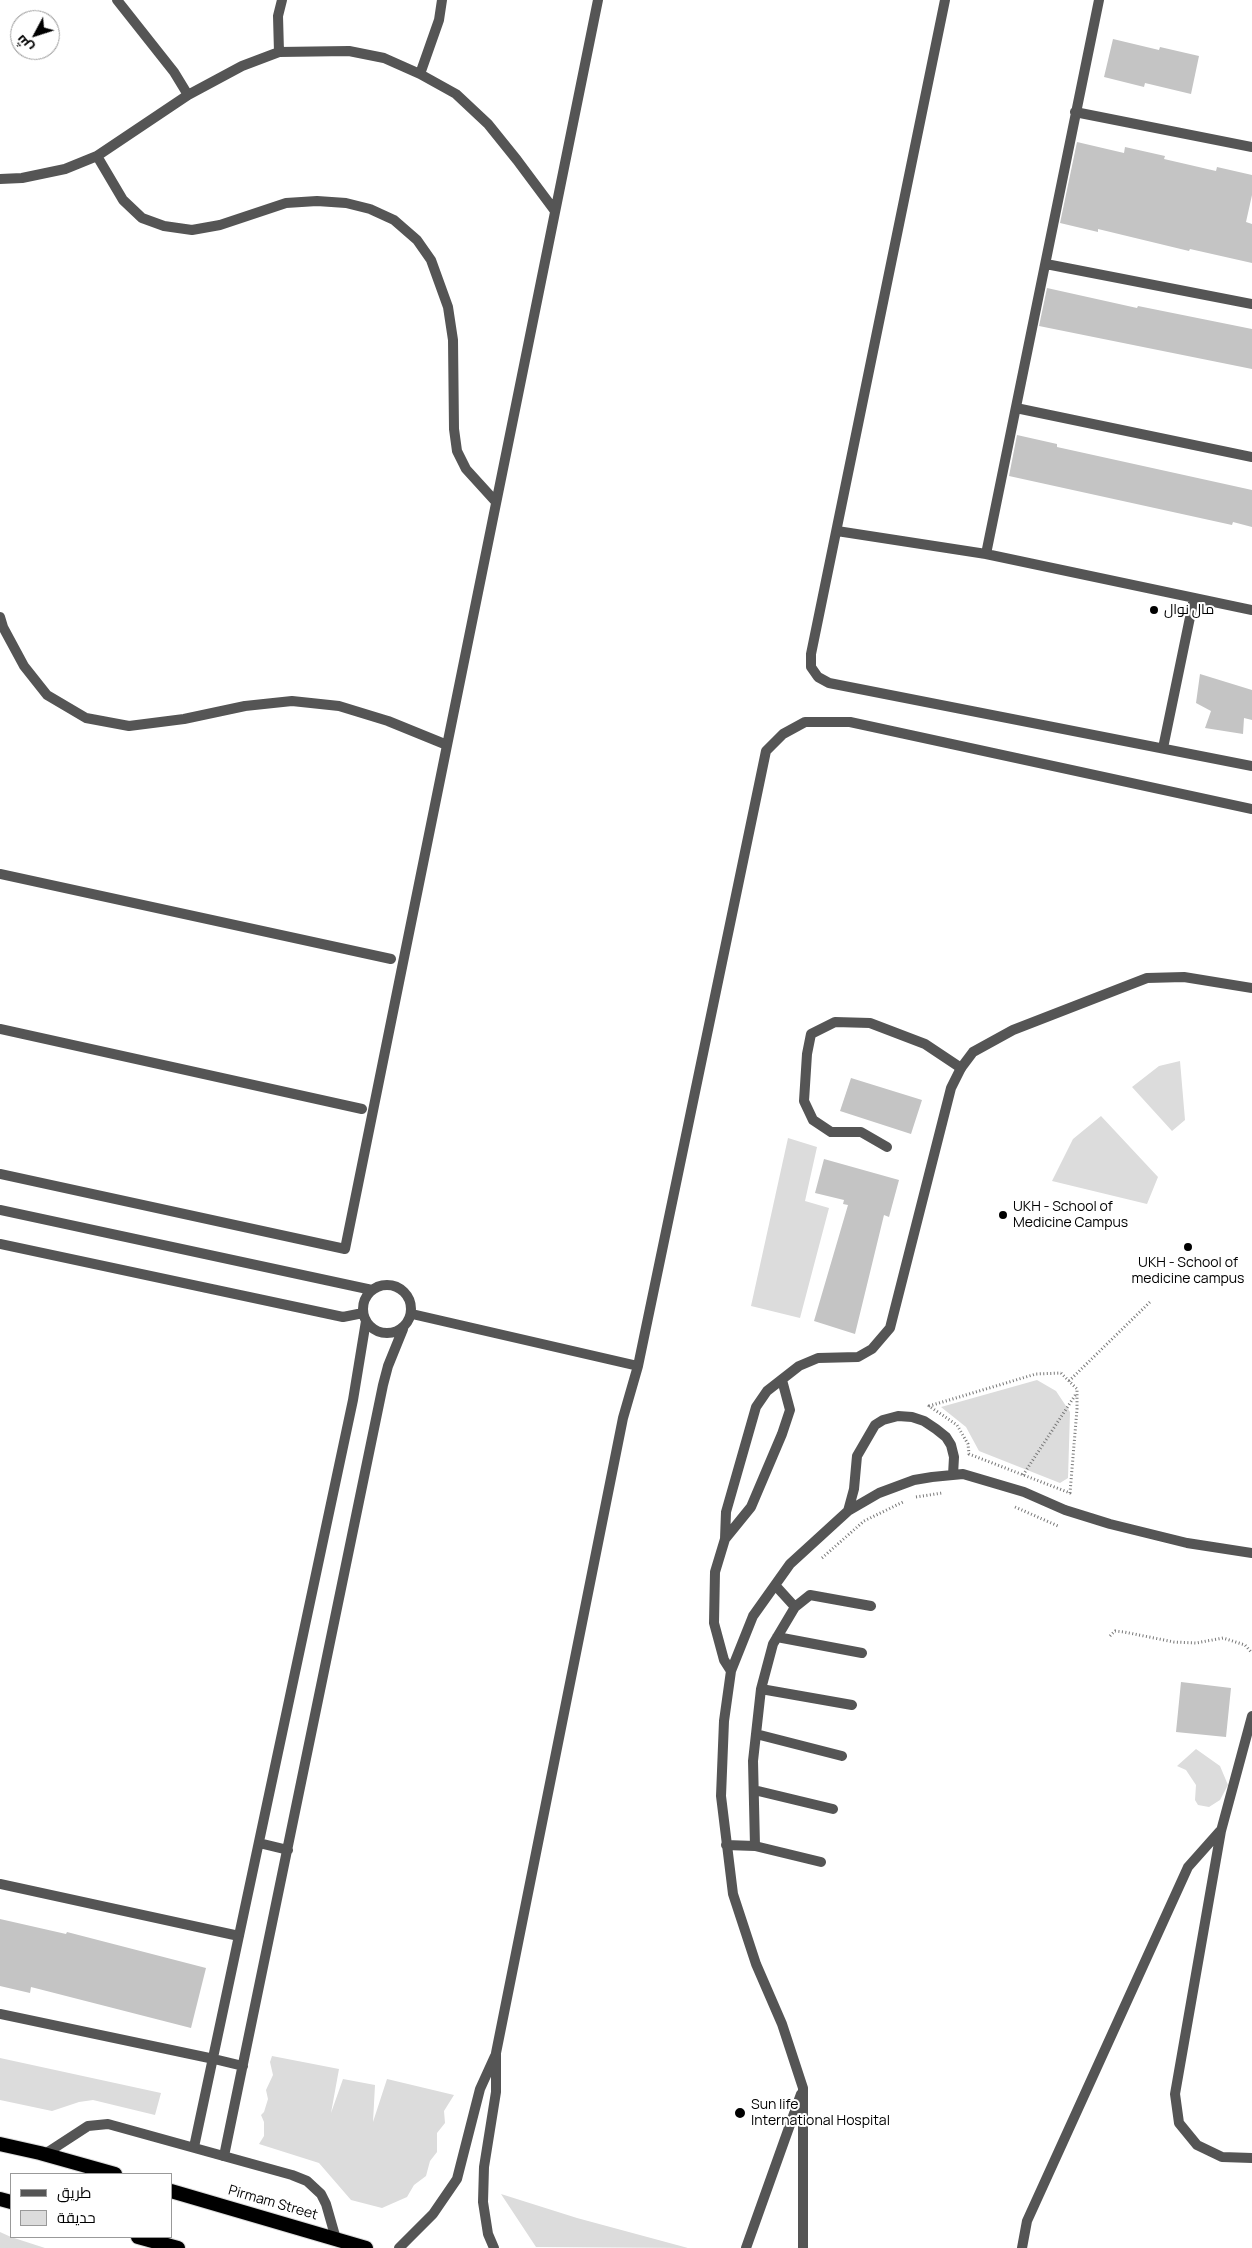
<!DOCTYPE html>
<html>
<head>
<meta charset="utf-8">
<style>
	body { margin:0 }
	#map { position:relative; width:1252px; height:2248px; overflow:hidden; background:#fff; font-family:Manrope,Cairo,sans-serif }
	canvas { display:block }
	.legend { position:absolute; left:10px; top:2173px; width:162px; height:65px; box-sizing:border-box; background:#fff; border:1px solid #999; margin:0; padding:6px 9px; list-style:none; font-size:15px; color:#000 }
	.legend li { display:flex; align-items:center; gap:10px; height:25px }
	.legend b { width:25px; border:1px solid #999 }
	.north { position:absolute; left:10px; top:10px; width:50px; height:50px; box-sizing:border-box; background:#fff; border:1px solid #999; border-radius:50%; rotate:230deg; font-size:14px; font-weight:700; line-height:20px; text-align:center; color:#000 }
	.north::after { content:''; display:block; margin:auto; width:18px; height:22px; background:#000; clip-path:polygon(50% 0,100% 100%,50% 72%,0 100%) }
</style>
</head>
<body>
<div id="map">
<canvas width="1252" height="2248"></canvas>
<ul class="legend">
<li><b style="height:6px;background:#555"></b>طريق</li>
<li><b style="height:14px;background:#dcdcdc"></b>حديقة</li>
</ul>
<div class="north">ش</div>
</div>
<script>
const ctx = document.querySelector('canvas').getContext('2d');
ctx.lineJoin = 'round';
function paint(path, color) { ctx.fillStyle = color; ctx.fill(path, 'evenodd'); }
const toPath = rows => new Path2D(rows.map(r => 'M' + r).join(''));
function trace(path, color, width, dash) { ctx.strokeStyle = color; ctx.lineWidth = width; ctx.lineCap = dash ? 'butt' : 'round'; ctx.setLineDash(dash || []); ctx.stroke(path); }
function drawText(font, color, halo, rows, align = 'center') {
  ctx.font = font + ' Manrope,Cairo,sans-serif'; ctx.lineWidth = 4; ctx.setLineDash([]); ctx.textBaseline = 'middle'; ctx.strokeStyle = halo; ctx.fillStyle = color; for (const [text, x, y, turn = 0] of rows) {
    ctx.save(); ctx.translate(x, y); ctx.rotate((+turn || 0) * Math.PI / 180); ctx.textAlign = isNaN(turn) ? turn : align; if (halo) ctx.strokeText(text, 0, 0); ctx.fillText(text, 0, 0); ctx.restore();
  }
}
const green = toPath([
	[1180,1061,1185,1120,1172,1131,1132,1087,1159,1066],
	[1101,1116,1158,1177,1147,1204,1052,1181,1073,1139],
	[788,1138,817,1147,805,1201,829,1208,800,1318,751,1306],
	[1037,1380,1056,1391,1070,1412,1068,1478,1060,1483,979,1451,966,1427,941,1407],
	[1196,1749,1220,1766,1228,1785,1220,1800,1209,1807,1198,1805,1195,1800,1196,1785,1186,1770,1177,1766],
	[272,2056,339,2069,331,2113,343,2079,375,2085,373,2122,387,2079,454,2095,444,2111,445,2123,437,2133,437,2152,430,2161,426,2176,414,2185,407,2197,382,2208,351,2200,319,2163,259,2144,264,2136,264,2122,261,2115,264,2112,268,2099,266,2090,273,2075,270,2062],
	[0,2058,161,2093,155,2115,93,2100,79,2102,52,2111,0,2100],
	[501,2194,577,2218,688,2248,536,2247],
	[0,2232,11,2237,45,2248,0,2248]
]);
const building = toPath([
	[1113,39,1159,50,1160,47,1199,56,1191,94,1145,83,1144,87,1104,77],
	[1077,142,1124,153,1125,147,1165,156,1164,159,1216,171,1217,167,1252,175,1252,195,1246,222,1252,224,1252,263,1190,249,1189,251,1098,229,1098,232,1060,223],
	[1047,288,1137,308,1138,306,1252,329,1252,369,1039,326],
	[1017,435,1057,444,1057,447,1252,490,1252,527,1233,522,1232,525,1009,476],
	[1200,674,1252,690,1252,720,1244,718,1243,734,1205,728,1211,711,1196,703],
	[851,1078,922,1100,911,1134,840,1111],
	[824,1159,899,1180,889,1217,884,1215,855,1334,814,1321,848,1205,843,1204,844,1200,815,1193],
	[1181,1682,1231,1688,1226,1737,1176,1732],
	[0,1919,66,1934,67,1932,206,1968,191,2028,31,1987,30,1993,0,1986]
]);
const path = toPath([
	[1061,1373,1077,1389,1077,1409,1070,1493,969,1454,968,1444,957,1425,929,1406,1036,1374,1061,1373],
	[1069,1381,1151,1301],
	[1023,1475,1076,1394],
	[916,1497,942,1493],
	[1015,1507,1058,1526],
	[822,1558,864,1521,903,1502],
	[1110,1636,1115,1631,1124,1632,1174,1642,1196,1643,1223,1638,1245,1645,1252,1653]
]);
const service = toPath([
	[848,1511,854,1489,857,1456,875,1425,883,1420,898,1416,912,1417,924,1421,936,1429,946,1437,951,1445,954,1457,953,1475],
	[725,1539,751,1507,782,1434,790,1410,782,1380],
	[795,1607,810,1595,871,1606],
	[777,1637,862,1653],
	[731,1671,724,1660,714,1623,715,1572,725,1539,726,1512,756,1407,767,1391,799,1366,818,1358,858,1357,872,1349,890,1328,951,1088,961,1068,973,1052,1013,1030,1147,978,1184,977,1252,988],
	[761,1689,852,1705],
	[756,1734,842,1756],
	[754,1790,833,1809],
	[726,1845,755,1846,753,1761,761,1689,773,1644,795,1607,775,1585],
	[755,1846,821,1862],
	[746,2248,801,2094],
	[803,2248,803,2088,782,2024,756,1964,733,1894,721,1796,724,1721,731,1671,753,1616,790,1564,848,1511,879,1493,914,1480,932,1477,963,1474,1024,1492,1065,1510,1110,1524,1187,1543,1252,1553]
]);
const minor = toPath([
	[117,0,174,72,188,95],
	[945,0,811,654,811,667,818,677,829,683,1252,766],
	[279,52,278,16,282,0],
	[420,74,439,20,442,0],
	[1075,112,1252,147],
	[97,156,123,200,142,218,164,226,192,230,220,225,286,203,317,201,346,203,370,209,394,220,417,240,431,260,448,307,453,340,454,429,457,451,466,469,496,502],
	[0,179,22,178,65,169,97,156,188,95,242,66,279,52,349,51,384,58,420,74,456,94,488,124,517,160,555,211],
	[1046,264,1252,304],
	[1016,408,1252,457],
	[837,531,986,554,1252,610],
	[986,554,1099,0],
	[0,617,3,627,24,666,47,695,86,718,129,726,184,719,245,706,292,701,339,706,388,721,447,745],
	[1163,748,1194,598],
	[0,874,391,959],
	[0,1029,362,1109],
	[887,1147,861,1132,831,1132,813,1120,804,1101,807,1054,811,1034,835,1022,870,1023,925,1044,961,1068],
	[0,1174,345,1249,598,0],
	[1252,1716,1221,1831,1175,2094,1179,2123,1197,2145,1222,2157,1252,2158],
	[0,2014,214,2059],
	[45,2154,88,2126,108,2124,292,2175,307,2181,321,2194,326,2204,336,2239],
	[1022,2248,1027,2221,1188,1867,1220,1831]
]);
const tertiary = toPath([
	[0,1210,372,1290],
	[0,1244,343,1317,363,1313],
	'363 1309a24 24 0 1 1 48 0a24 24 0 1 1-48 0Z',
	[412,1314,638,1366],
	[259,1843,288,1850],
	[0,1884,239,1936],
	[214,2059,243,2066],
	[194,2147,353,1400,366,1321],
	[224,2156,383,1385,388,1366,403,1329],
	[399,2248,433,2214,457,2179,480,2089,495,2056],
	[494,2248,488,2234,483,2202,484,2167,496,2092,496,2053,623,1418,638,1366,766,751,783,734,805,722,850,722,1252,809]
]);
const trunk = toPath([
	[0,2144,40,2153,115,2174],
	[171,2191,366,2248],
	[0,2199,11,2202],
	[138,2237,178,2248]
]);
const markers = [
	[1154,610,5,"#000"],
	[1003,1215,5,"#000"],
	[1188,1247,5,"#000"],
	[740,2113,6,"#000"]
];
const poiNames = [
	["مال نوال",1164,610],
	["UKH - School of",1013,1207],
	["Medicine Campus",1013,1223],
	["UKH - School of",1188,1263,"center"],
	["medicine campus",1188,1279,"center"],
	["Sun life",751,2105],
	["International Hospital",751,2121]
];
const streetNames = [
	["Pirmam Street",273,2203,16]
];
paint(green, '#dcdcdc');
paint(building, '#c4c4c4');
trace(trunk, '#dbdbdb', 16);
trace(path, '#777', 3, [1, 2.5]);
trace(service, '#555', 10);
trace(minor, '#555', 10);
trace(tertiary, '#555', 10);
trace(trunk, '#000', 14);
for (const [x, y, r, color] of markers) { const dot = new Path2D(); dot.arc(x, y, r, 0, 2 * Math.PI); ctx.fillStyle = color; ctx.fill(dot); trace(dot, '#fff', 2); }
drawText('14px', '#000', '#fff', poiNames, 'left');
drawText('14px', '#000', '#fff', streetNames);
</script>
</body>
</html>
